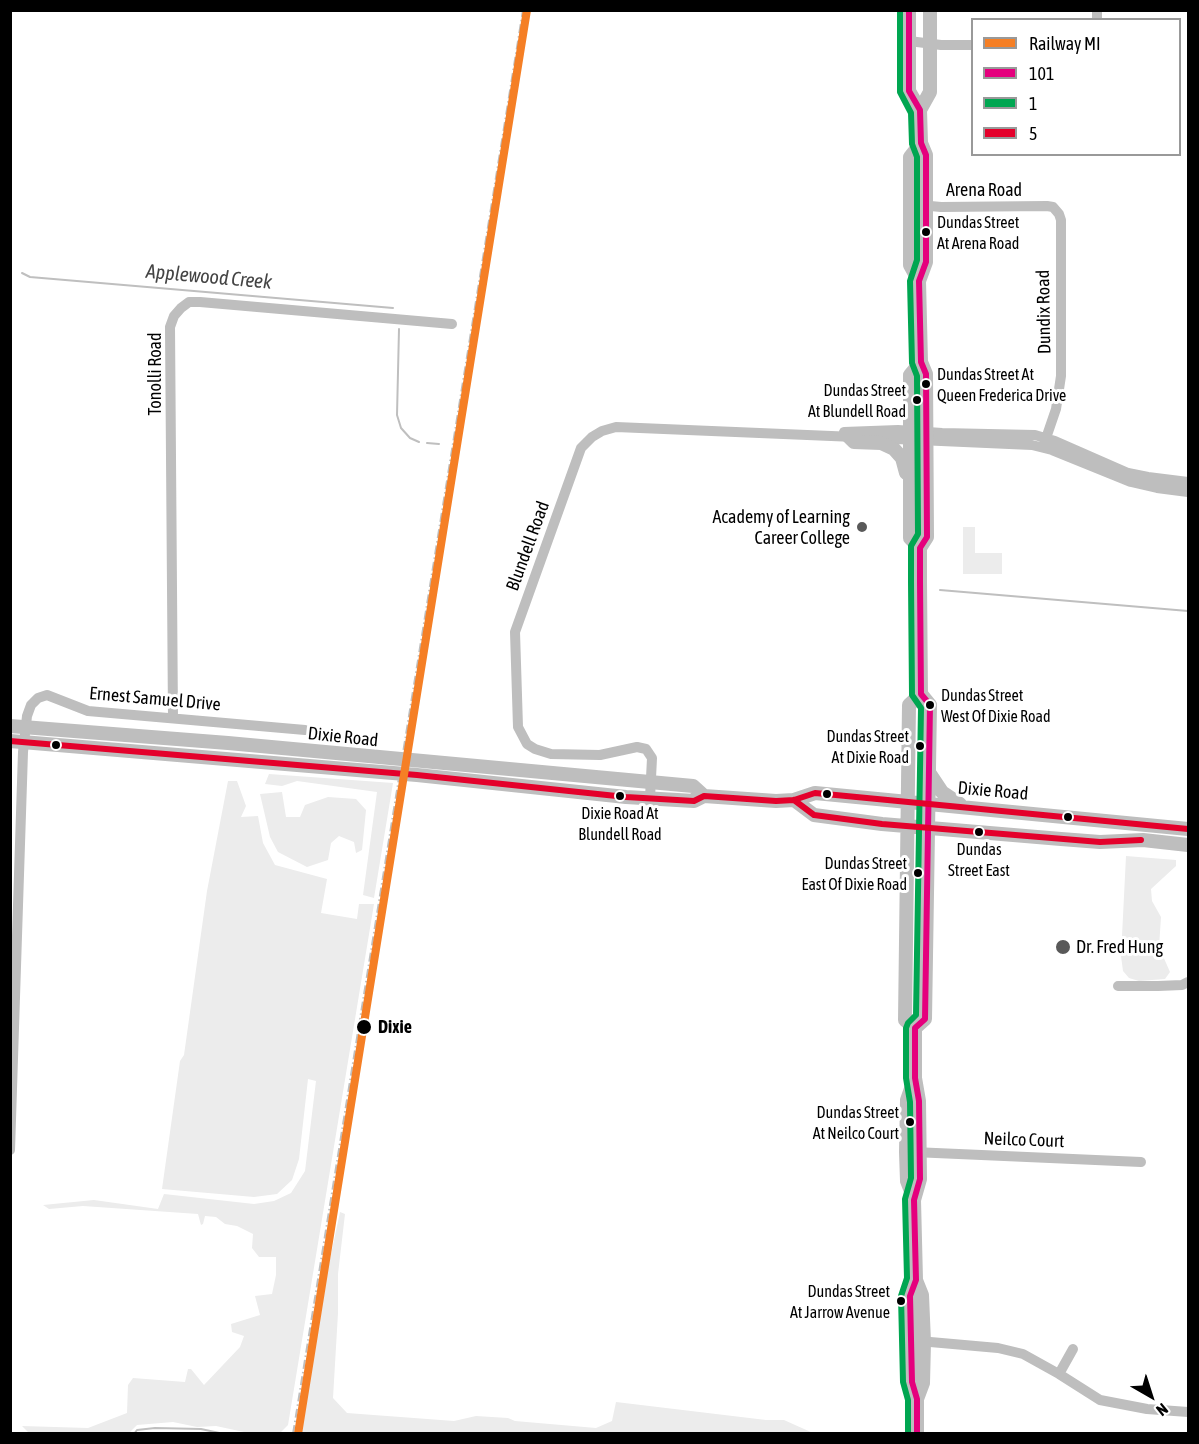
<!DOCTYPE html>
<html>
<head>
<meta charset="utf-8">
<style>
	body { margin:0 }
	#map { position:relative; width:1199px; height:1444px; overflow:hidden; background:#fff; font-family:"Asap Condensed",sans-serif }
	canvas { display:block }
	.frame { position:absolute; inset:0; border:12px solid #000; pointer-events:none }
	.legend { position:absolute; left:971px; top:18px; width:210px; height:138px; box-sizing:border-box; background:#fff; border:2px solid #999; margin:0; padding:8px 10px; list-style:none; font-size:18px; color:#000 }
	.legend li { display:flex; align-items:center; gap:12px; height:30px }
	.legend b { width:30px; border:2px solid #999 }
	.north { position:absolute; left:1121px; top:1366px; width:60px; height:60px; -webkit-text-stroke:4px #fff; paint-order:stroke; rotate:141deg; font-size:16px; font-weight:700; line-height:24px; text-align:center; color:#000 }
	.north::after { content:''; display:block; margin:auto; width:21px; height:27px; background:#000; clip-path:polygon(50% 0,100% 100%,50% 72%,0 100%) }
</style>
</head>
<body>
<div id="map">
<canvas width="1199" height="1444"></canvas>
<div class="frame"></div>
<ul class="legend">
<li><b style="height:8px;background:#f57f25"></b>Railway MI</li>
<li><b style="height:8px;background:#e5007d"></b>101</li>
<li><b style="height:8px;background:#00a651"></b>1</li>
<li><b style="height:8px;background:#e4002b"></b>5</li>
</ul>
<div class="north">N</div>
</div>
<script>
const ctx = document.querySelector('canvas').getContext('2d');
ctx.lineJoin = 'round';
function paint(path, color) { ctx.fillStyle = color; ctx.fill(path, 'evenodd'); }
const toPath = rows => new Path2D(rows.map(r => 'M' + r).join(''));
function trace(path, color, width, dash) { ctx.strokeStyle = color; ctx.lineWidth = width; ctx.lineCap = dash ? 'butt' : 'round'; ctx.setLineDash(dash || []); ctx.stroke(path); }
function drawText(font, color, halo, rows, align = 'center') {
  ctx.font = font + ' "Asap Condensed",sans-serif'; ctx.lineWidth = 6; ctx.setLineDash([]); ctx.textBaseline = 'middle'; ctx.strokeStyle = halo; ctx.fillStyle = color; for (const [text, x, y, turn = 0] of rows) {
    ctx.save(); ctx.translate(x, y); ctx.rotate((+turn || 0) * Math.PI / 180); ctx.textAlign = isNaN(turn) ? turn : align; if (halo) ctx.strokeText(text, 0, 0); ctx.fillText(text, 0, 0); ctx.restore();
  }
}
const green = toPath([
	[963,527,975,527,975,553,1002,553,1002,574,963,574],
	[269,774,393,783,374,898,363,895,377,792,297,781,282,786,265,784],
	[228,781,237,781,246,806,241,817,258,816,263,843,275,865,327,879,321,913,357,919,359,904,374,904,288,1425,280,1433,244,1432,216,1426,197,1427,173,1422,137,1425,129,1433,29,1433,22,1426,88,1428,127,1413,128,1385,133,1378,185,1382,188,1369,191,1369,204,1385,240,1347,244,1336,232,1332,231,1324,260,1315,255,1296,272,1294,276,1275,276,1257,259,1257,252,1248,253,1234,237,1226,225,1224,216,1217,205,1216,203,1224,201,1225,198,1214,83,1206,49,1209,43,1205,94,1200,158,1209,164,1194,254,1204,274,1201,291,1193,305,1171,316,1081,308,1079,299,1159,292,1180,277,1194,254,1197,162,1189,180,1061,184,1055,207,891],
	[282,792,286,817,300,817,305,805,328,797,356,799,366,810,362,850,356,853,354,842,339,836,331,843,328,860,307,867,278,852,270,837,260,794],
	[1126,856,1176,860,1176,866,1151,889,1152,901,1161,917,1159,947,1170,972,1165,979,1139,981,1129,978,1123,971,1121,956],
	[340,1212,345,1214,338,1274,338,1313,333,1398,347,1413,454,1421,476,1416,508,1418,515,1421,596,1428,612,1421,616,1402,766,1420,784,1420,813,1433,299,1433,320,1306]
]);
const stream = toPath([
	[22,273,30,277,393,308],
	[399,329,397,415,401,428,410,438,419,442],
	[427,443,439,444],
	[940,590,1188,611],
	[134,1434,137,1430,155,1428,201,1429,224,1434]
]);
const minor = toPath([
	[1097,20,1097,10],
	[909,41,941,45,972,45],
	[909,204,941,207,1047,206,1053,207,1059,214,1061,220,1061,376,1056,409,1043,447],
	[844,432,898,430,942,433,1035,435,1055,441,1128,473,1148,477,1188,482],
	[873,438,1032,445,1052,450,1131,482,1157,488,1188,492],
	[173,718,170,327,174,316,181,308,189,302,200,302,452,324],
	[650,798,652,758,646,749,637,747,600,755,551,754,535,749,527,744,518,727,515,632,581,448,592,437,602,431,616,427,855,437],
	[1118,986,1158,986,1182,985,1188,982],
	[10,1150,23,752,27,716,31,705,38,698,47,695,88,711,305,730],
	[913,1152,1141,1162],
	[919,1341,998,1348,1023,1354,1059,1374,1100,1400,1147,1409,1188,1412],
	[1059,1374,1073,1349]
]);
const major = toPath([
	[909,10,909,91,920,110,921,143,926,155,926,262,919,281,921,362,926,374,927,537,920,548,920,582,921,694,930,705,925,1019,915,1028,915,1078,919,1101,920,1179,914,1200,916,1280,910,1296,910,1318,912,1382,917,1399,917,1434],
	[920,110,930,92,930,10],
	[919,281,910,265,910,157,921,143],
	[847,435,854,442,881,443,894,449,902,458,906,473],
	[920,548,910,538,910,375,921,362],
	[10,726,228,743,693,786,704,796],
	[10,741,417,775,626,797,694,801,704,796,776,801,794,800,815,793,1188,829],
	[930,774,942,792,960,804],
	[794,800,814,815,882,824,1061,839,1100,842,1143,840,1188,845],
	[915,1028,905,1020,909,705,921,694],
	[914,1199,907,1181,906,1152,907,1100,914,1080],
	[916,1280,922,1295,924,1342,923,1383,917,1399]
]);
const rail = toPath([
	[293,1434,523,10]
]);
const bus1 = toPath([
	[909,10,909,91,920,110,921,143,926,155,926,262,919,281,921,362,926,374,927,537,920,548,920,582,921,694,930,705,925,1019,915,1028,915,1078,919,1101,920,1179,914,1200,916,1280,910,1296,912,1382,917,1399,917,1434]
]);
const bus2 = toPath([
	[900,10,900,92,911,113,912,144,917,157,917,260,910,281,912,363,917,376,918,534,911,546,911,582,912,695,921,708,916,1015,908,1023,906,1028,906,1078,910,1102,911,1178,905,1199,907,1278,901,1296,903,1382,908,1400,908,1434]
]);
const bus3 = toPath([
	[10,741,417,775,626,797,694,801,704,796,776,801,794,800,815,793,1188,829],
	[794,800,814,815,882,824,1100,842,1141,840]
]);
const rail1 = toPath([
	[298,1434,527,10]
]);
const markers = [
	[926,232,5,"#000"],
	[926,384,5,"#000"],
	[917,400,5,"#000"],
	[862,527,6,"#595959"],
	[930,705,5,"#000"],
	[56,745,5,"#000"],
	[920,746,5,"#000"],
	[827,794,5,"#000"],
	[620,796,5,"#000"],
	[1068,817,5,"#000"],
	[979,832,5,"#000"],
	[918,873,5,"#000"],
	[1063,947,8,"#595959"],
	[364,1027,8,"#000"],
	[910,1122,5,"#000"],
	[901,1301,5,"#000"]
];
const busNames = [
	["Dundas Street",937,223,"left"],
	["At Arena Road",937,244,"left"],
	["Dundas Street At",937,375,"left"],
	["Queen Frederica Drive",937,396,"left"],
	["Dundas Street",906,391],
	["At Blundell Road",906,412],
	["Dundas Street",941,696,"left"],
	["West Of Dixie Road",941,717,"left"],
	["Dundas Street",909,737],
	["At Dixie Road",909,758],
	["Dixie Road At",620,814,"center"],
	["Blundell Road",620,835,"center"],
	["Dundas",979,850,"center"],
	["Street East",979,871,"center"],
	["Dundas Street",907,864],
	["East Of Dixie Road",907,885],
	["Dundas Street",899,1113],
	["At Neilco Court",899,1134],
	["Dundas Street",890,1292],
	["At Jarrow Avenue",890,1313]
];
const streetNames = [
	["Arena Road",984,190],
	["Dundix Road",1044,312,-91],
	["Tonolli Road",155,374,-90],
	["Blundell Road",528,546,-70],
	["Ernest Samuel Drive",155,699,5],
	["Dixie Road",343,737,6],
	["Dixie Road",993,791,5],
	["Neilco Court",1024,1140,2]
];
const poiNames = [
	["Academy of Learning",850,517],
	["Career College",850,538],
	["Dr. Fred Hung",1076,947,"left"]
];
const stopNames = [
	["Dixie",378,1027]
];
const waterNames = [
	["Applewood Creek",209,277,5]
];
paint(green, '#ececec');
trace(stream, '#bfbfbf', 2);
trace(minor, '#bebebe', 10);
trace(major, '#bebebe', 14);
trace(rail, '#bebebe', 2, [9, 3, 1.5, 3]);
trace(bus1, '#e5007d', 6);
trace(bus2, '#00a651', 6);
trace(bus3, '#e4002b', 6);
trace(rail1, '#f57f25', 8);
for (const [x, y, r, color] of markers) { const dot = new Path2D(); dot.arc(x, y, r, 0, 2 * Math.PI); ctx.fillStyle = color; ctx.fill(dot); trace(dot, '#fff', 2); }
drawText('16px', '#000', '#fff', busNames, 'right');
drawText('18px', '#000', '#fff', streetNames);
drawText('18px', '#000', '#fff', poiNames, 'right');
drawText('bold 18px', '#000', '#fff', stopNames, 'left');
drawText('italic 20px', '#444', '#fff', waterNames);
</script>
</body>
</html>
